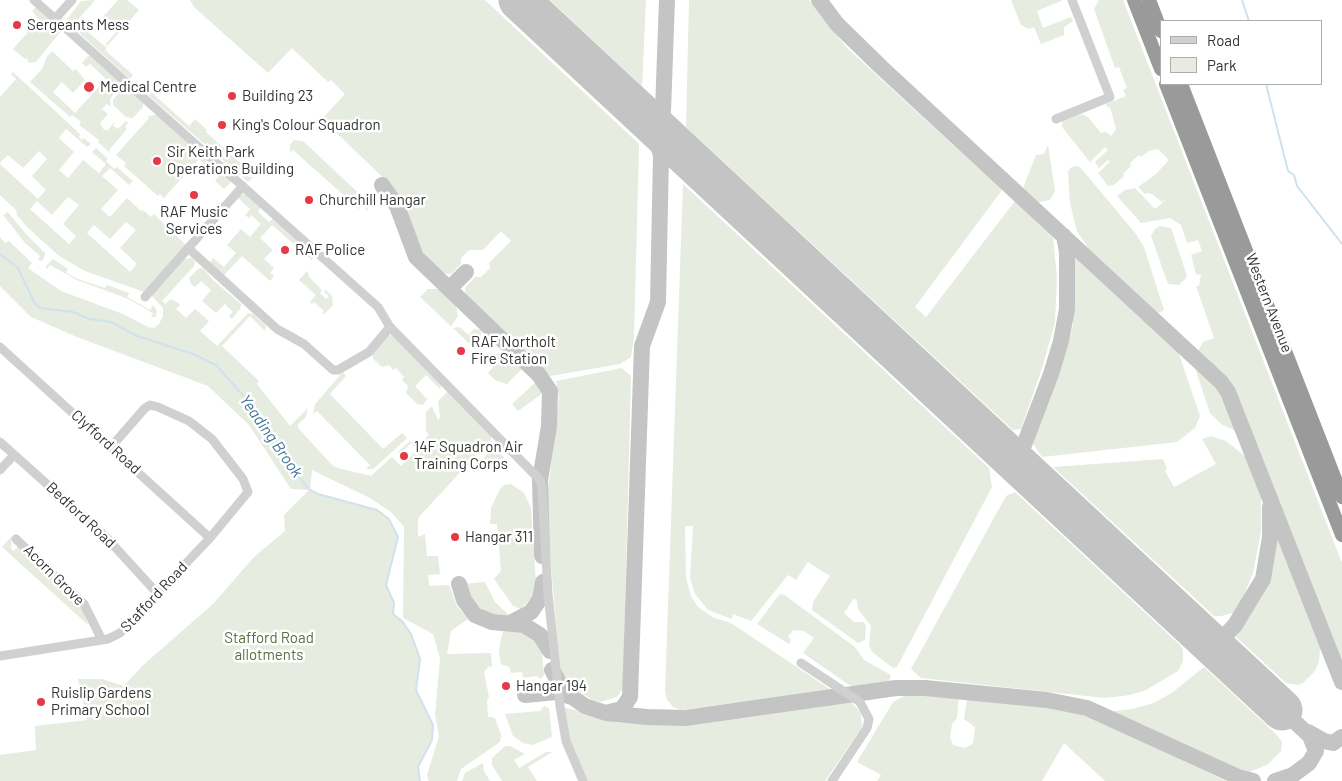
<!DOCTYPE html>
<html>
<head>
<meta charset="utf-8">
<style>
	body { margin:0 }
	#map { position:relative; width:1342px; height:781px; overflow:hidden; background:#fff; font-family:Barlow,sans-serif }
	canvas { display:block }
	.legend { position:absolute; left:1160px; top:20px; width:162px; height:65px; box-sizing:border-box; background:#fff; border:1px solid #adadad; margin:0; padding:6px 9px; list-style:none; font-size:15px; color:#333 }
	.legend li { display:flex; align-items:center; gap:10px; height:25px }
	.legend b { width:25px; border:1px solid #adadad }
</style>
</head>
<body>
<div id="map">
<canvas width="1342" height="781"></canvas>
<ul class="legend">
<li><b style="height:6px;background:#d0d0d0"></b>Road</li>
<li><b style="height:14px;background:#e6ecdf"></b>Park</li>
</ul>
</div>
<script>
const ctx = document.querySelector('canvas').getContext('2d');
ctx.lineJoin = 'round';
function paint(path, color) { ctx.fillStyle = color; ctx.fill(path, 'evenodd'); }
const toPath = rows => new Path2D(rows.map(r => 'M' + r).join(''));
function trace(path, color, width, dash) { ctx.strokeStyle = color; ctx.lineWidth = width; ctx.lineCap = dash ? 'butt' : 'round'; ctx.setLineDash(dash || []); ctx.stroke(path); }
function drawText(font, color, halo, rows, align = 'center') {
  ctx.font = font + ' Barlow,sans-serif'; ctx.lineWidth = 5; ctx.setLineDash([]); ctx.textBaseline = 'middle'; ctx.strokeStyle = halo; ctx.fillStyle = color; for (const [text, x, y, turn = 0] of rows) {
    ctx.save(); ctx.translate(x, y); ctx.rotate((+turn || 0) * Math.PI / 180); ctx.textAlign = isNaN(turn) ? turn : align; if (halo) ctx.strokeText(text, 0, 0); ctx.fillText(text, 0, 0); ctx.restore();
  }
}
const green = toPath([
	[95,0,76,22,107,48,105,50,133,75,130,79,66,21,81,1],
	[118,0,127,0,139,10,107,46,106,44,117,31,102,18],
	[190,0,485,0,639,144,634,338,631,357,620,364,550,376,466,296,465,288,475,277,481,277,490,268,489,263,511,241,501,231,483,250,469,250,461,258,461,264,451,274,443,273,428,260,418,243,395,189,322,119,345,94,331,80,328,82,292,48,268,73,194,7],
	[550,0,646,0,642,86],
	[689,0,809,0,847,48,1002,190,915,307,926,317,1015,201,1053,238,1057,277,1055,322,1043,365,1021,429,1013,430,686,127],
	[1011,0,1063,0,1037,11,1043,28,1071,17,1073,21,1064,27,1064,35,1041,44,1034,27,1029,29,1021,25],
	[1099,0,1123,0,1342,563,1342,665,1236,394,1221,372,1198,351,1203,342,1214,338,1196,286,1199,286,1201,275,1196,274,1191,255,1202,251,1198,240,1187,243,1181,225,1170,218,1141,223,1117,196,1125,190,1135,188,1155,209,1170,196,1162,202,1152,194,1147,193,1145,194,1138,187,1156,174,1168,161,1167,158,1158,149,1149,151,1141,157,1139,155,1130,163,1131,166,1123,174,1124,176,1114,185,1108,186,1098,173,1110,162,1108,160,1099,168,1095,162,1108,150,1105,147,1090,162,1062,127,1063,121,1082,114,1088,117,1101,133,1106,132,1111,136,1116,129,1110,107,1107,107,1106,104,1126,96,1123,90,1127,88,1119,67,1115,68,1094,9],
	[36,7,61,31,36,62,29,63,26,57,25,59,13,49,28,32,32,32,37,24,41,22,32,11],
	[52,51,73,71,76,69,85,80,73,93,62,82,53,92,75,113,106,79,90,64,86,67,82,63,88,56,91,56,119,81,120,86,110,99,111,107,107,104,102,109,108,114,100,123,104,130,108,130,115,121,113,126,118,129,126,121,128,123,125,127,127,129,109,150,111,154,98,142,99,140,79,125,81,122,72,115,70,117,30,82,42,69,47,57],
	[13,72,80,134,79,137,82,140,84,138,91,144,87,147,66,129,59,138,74,152,59,170,68,178,83,160,99,173,106,164,92,152,96,148,108,159,106,161,109,164,115,169,117,167,133,181,129,185,110,168,102,176,118,190,101,209,110,217,127,198,141,211,143,210,151,217,154,214,186,245,144,292,85,271,59,256,27,227,17,215,16,210,0,195,0,164,38,199,46,190,32,176,47,159,39,151,23,168,8,155,0,163,0,97,16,79,11,74],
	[68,197,79,205,63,224,76,236,69,244,30,209,37,201,52,215],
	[126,222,136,230,120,248,137,264,130,272,87,233,94,225,110,239],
	[123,88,128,88,143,103,143,107,133,118,126,117,113,105,113,100],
	[149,90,189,126,195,119,207,130,206,132,251,173,248,177,253,177,248,182,146,93],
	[155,115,159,116,232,181,224,189,215,181,218,177,199,159,163,199,163,197,160,194,158,196,124,166,126,163,116,155,149,118,148,116],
	[294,140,303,141,367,201,368,211,363,206,359,209,293,150,290,153,290,145],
	[1048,145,1055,191,1050,200,1040,202,1035,201,1023,188,1036,155,1044,154],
	[1076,166,1080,167,1136,234,1144,247,1164,310,1158,313,1088,248,1077,231,1070,203,1068,172,1070,168],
	[683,184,989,468,992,487,897,667,893,668,872,652,869,645,871,626,858,609,857,601,854,598,844,613,854,622,864,622,866,626,865,640,858,643,812,610,813,602,830,576,808,562,796,580,788,575,751,621,733,614,732,619,708,610,695,594,690,578,693,526,685,526,686,578,691,596,698,607,714,618,731,623,831,690,680,710,673,707,667,700,665,692],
	[242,194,248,195,261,207,258,212,269,222,274,218,314,254,312,260,272,225,260,238,273,250,264,259,274,268,270,273,274,276,270,281,242,256,224,275,210,263,213,258,224,267,236,253,227,245,241,229,250,237,261,224,251,215,249,218,245,215,250,209,238,198],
	[0,211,3,215,8,212,26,234,45,253,45,256,42,261,38,260,40,256,25,243],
	[1160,226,1171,228,1186,273,1187,277,1179,285,1168,284,1151,236,1155,229],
	[0,237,5,243,9,241,32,263,28,268,61,291,123,314,148,327,154,328,159,324,163,316,163,308,151,295,184,259,192,258,195,262,194,266,162,301,165,304,171,299,177,302,180,305,176,309,186,318,195,309,209,321,200,331,217,346,248,313,253,314,266,326,265,331,250,316,222,346,259,381,257,384,290,426,308,408,306,417,298,424,298,428,333,466,338,468,371,476,392,457,401,466,417,450,411,443,400,454,398,452,410,441,412,443,417,439,420,443,429,435,426,431,426,412,432,406,438,420,440,417,438,401,448,391,491,435,491,439,418,518,418,537,425,534,427,556,438,556,440,574,428,575,429,586,449,585,457,606,468,619,451,631,447,654,491,653,492,666,488,667,484,672,489,697,487,700,488,717,495,718,501,735,500,742,461,769,457,781,429,781,427,775,439,736,435,715,440,658,433,634,403,618,404,527,391,512,370,498,312,470,310,489,318,494,377,510,389,519,398,537,386,585,394,603,393,614,402,621,411,634,420,659,416,690,433,725,432,740,418,767,420,781,0,781,0,755,36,750,35,726,87,720,78,679,102,679,124,686,142,666,213,604,254,557,285,531,284,515,309,490,291,489,249,425,208,386,77,337,31,317,0,286],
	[1074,255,1178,351,1200,416,1195,428,1177,442,1042,457,1032,442,1069,342,1073,325],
	[53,259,68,269,66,273,78,279,105,288,107,285,129,293,127,297,150,310,153,305,157,311,156,317,151,317,153,313,126,298,77,280,50,265,47,269,46,266],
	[203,268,213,280,241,304,240,309,232,319,229,316,233,312,225,304,216,313,202,301,211,290,201,281,195,287,191,284,189,278,198,269],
	[307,271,310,278,322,290,320,293,326,299,329,296,324,292,326,290,332,296,333,305,324,314,322,314,324,311,314,302,312,304,310,302,316,295,299,280],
	[428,289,438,289,456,306,458,316,451,326,453,328,460,327,468,335,474,329,481,330,481,337,472,346,420,297],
	[389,335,393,335,441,386,440,389,426,375,415,386,427,399,430,396,423,405,417,404,406,393,408,386,402,380,404,377,396,368,393,370,389,365,382,367,373,359,373,353],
	[498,353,506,353,522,369,507,384,495,380,488,373,493,367,489,362],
	[622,368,631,376,623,688,617,697,600,702,591,699,572,686,560,670,546,507,559,397,556,381],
	[1198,369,1213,384,1221,396,1236,431,1221,424,1210,413,1196,371],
	[343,372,346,376,330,394,383,449,402,433,407,438,373,469,366,469,370,465,317,411,313,414,315,404],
	[536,382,543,393,518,411,512,404],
	[1211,436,1226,441,1245,456,1261,498,1261,531,1253,573,1242,600,1233,613,1221,616,1214,616,1053,467,1163,459,1167,468,1165,471,1174,487,1216,464,1202,439],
	[494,446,509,463,505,466,472,472],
	[511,484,524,493,531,508,536,584,532,597,521,609,513,606,494,579,501,571,497,524,490,524,491,508,500,489,504,485],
	[1015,492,1180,645,1183,650,1183,661,1178,671,1146,690,1130,695,1105,698,921,678,911,669,1006,496],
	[12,536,11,549,14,551,18,547,25,549,86,612,88,625,2,547],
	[1276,537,1320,648,1319,662,1315,671,1303,683,1298,685,1286,683,1236,637,1264,593],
	[485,582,495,602,510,616,491,615,472,602,463,584],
	[783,594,855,647,864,660,891,675,889,681,852,687,803,653,814,638,804,631,793,630,788,637,791,640,789,644,757,624,779,595],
	[510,629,527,634,535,641,542,652,544,675,541,679,536,676,523,678,522,672,511,673,509,667,501,664,499,652,501,638,503,632],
	[1204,667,1277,735,1282,742,1281,751,1267,765,1249,772,1239,769,1114,712,1114,711,1132,709,1154,703,1173,692],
	[921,693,959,697,957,718,952,724,950,737,953,745,965,748,973,744,975,727,964,719,967,699,1070,710,1081,713,1226,781,1105,781,1064,743,1042,781,877,781,881,775,857,762,893,702,906,695],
	[851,702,861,713,862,727,825,781,587,781,570,739,564,707,619,723,689,724],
	[544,706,549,708,552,737,533,745,523,743,513,736,505,714,540,711],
	[505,746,510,746,525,754,514,760,519,768,546,752,552,752,528,767,537,781,502,781,492,765,492,758],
	[483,763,484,771,490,781,462,781,465,773]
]);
const stream = toPath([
	[1242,0,1249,21],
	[1266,84,1288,171,1294,175,1297,186,1342,244],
	[0,254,18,268,34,302,40,308,73,312,89,319,111,322,137,336,193,354,216,365,249,402,276,439,288,464,309,489,318,494,377,510,389,519,398,537,386,585,394,603,393,614,402,621,411,634,420,659,416,690,433,725,432,740,418,767,420,781]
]);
const taxiway = toPath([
	[819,0,837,24,881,67,1221,382,1228,392,1342,682],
	[642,115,653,119,661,115,663,111,667,0],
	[663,119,666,133,678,147],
	[382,185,397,206,416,257,539,375,550,391,549,426,540,480,542,556],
	[449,289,466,272],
	[997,446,1011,450,1016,450,1024,445,1051,374,1061,341,1067,309,1067,252,1064,236],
	[459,584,464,600,475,615,492,622,524,625,540,635,550,651],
	[510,623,531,612,540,599,543,582],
	[1198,632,1211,638,1225,636,1235,625,1263,579,1270,537,1270,507],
	[552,670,561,686,572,697,585,706,606,713,647,717,685,718,896,688,925,688,1047,700,1087,708,1238,777,1253,781],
	[525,695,556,692,572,697],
	[609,712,622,709,630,697,642,346,658,302,661,155,652,127,634,108],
	[1308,732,1324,741,1333,743,1342,737],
	[1275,781,1293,775,1309,763,1316,751,1310,736,1282,710]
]);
const runway = toPath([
	[519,0,1282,710]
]);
const minor = toPath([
	[34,0,378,307,390,327,540,480,542,487,548,594,560,706,566,741,583,781],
	[55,19,72,0],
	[1056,119,1110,97,1072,0],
	[188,248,277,329,304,344,333,370,338,370,369,352,390,327],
	[145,297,243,186],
	[0,347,210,538],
	[0,442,105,536,157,593],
	[0,470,14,455],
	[16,539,84,604,102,640],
	[0,656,108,639,120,633,210,538,248,492,243,479,212,439,189,421,158,407,150,405,145,408,111,447],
	[801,663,860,702,869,719,867,728,832,781]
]);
const highway = toPath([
	[1134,0,1161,69],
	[1149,0,1161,31],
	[1166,84,1342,535],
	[1181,84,1342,497]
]);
const markers = [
	[17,25,5,"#e63946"],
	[89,87,6,"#e63946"],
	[232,96,5,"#e63946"],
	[222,125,5,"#e63946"],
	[157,161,5,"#e63946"],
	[194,195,5,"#e63946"],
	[309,200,5,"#e63946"],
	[285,250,5,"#e63946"],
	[461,351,5,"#e63946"],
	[404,456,5,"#e63946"],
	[455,537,5,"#e63946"],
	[506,686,5,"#e63946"],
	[41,702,5,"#e63946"]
];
const poiNames = [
	["Sergeants Mess",27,25],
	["Medical Centre",100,87],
	["Building 23",242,96],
	["King's Colour Squadron",232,125],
	["Sir Keith Park",167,152],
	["Operations Building",167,169],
	["Churchill Hangar",319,200],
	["RAF Music",194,212,"center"],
	["Services",194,229,"center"],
	["RAF Police",295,250],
	["RAF Northolt",471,342],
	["Fire Station",471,359],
	["14F Squadron Air",414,447],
	["Training Corps",414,464],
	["Hangar 311",465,537],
	["Hangar 194",516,686],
	["Ruislip Gardens",51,693],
	["Primary School",51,710]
];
const streetNames = [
	["Western Avenue",1269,303,69],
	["Clyfford Road",106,442,42],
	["Bedford Road",81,515,43],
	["Acorn Grove",54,575,45],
	["Stafford Road",154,597,-47]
];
const parkNames = [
	["Stafford Road",269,638],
	["allotments",269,655]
];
const waterNames = [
	["Yeading Brook",271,436,55]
];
paint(green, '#e6ecdf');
trace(stream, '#cfe2ee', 2);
trace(taxiway, '#c4c4c4', 16);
trace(runway, '#c4c4c4', 41);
trace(minor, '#d0d0d0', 9);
trace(highway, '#9a9a9a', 14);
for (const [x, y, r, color] of markers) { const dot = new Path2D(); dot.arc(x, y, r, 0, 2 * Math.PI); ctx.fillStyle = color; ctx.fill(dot); trace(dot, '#fff', 2); }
drawText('15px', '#333', '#fff', poiNames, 'left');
drawText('15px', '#333', '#fff', streetNames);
drawText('15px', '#56703f', '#fff', parkNames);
drawText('italic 16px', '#3f7597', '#fff', waterNames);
</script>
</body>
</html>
